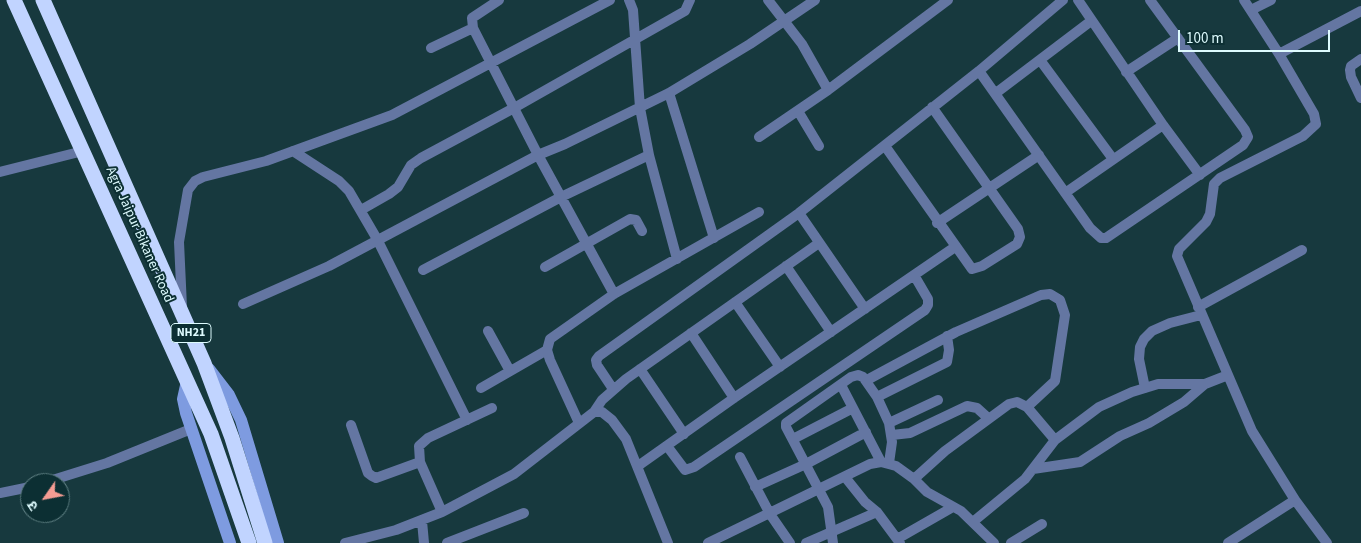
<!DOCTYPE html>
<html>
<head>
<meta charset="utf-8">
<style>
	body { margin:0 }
	#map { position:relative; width:1361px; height:543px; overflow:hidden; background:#17393e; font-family:"Source Sans 3","Noto Sans Devanagari",sans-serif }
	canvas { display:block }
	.north { position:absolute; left:20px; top:473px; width:50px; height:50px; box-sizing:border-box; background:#0c2f33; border:1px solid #608184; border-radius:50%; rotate:237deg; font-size:14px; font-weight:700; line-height:20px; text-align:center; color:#defbfe }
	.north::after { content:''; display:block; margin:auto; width:18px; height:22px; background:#f59c93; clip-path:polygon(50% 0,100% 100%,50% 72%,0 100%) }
	.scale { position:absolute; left:1178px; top:30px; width:152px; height:22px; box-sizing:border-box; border:2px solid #defbfe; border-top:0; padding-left:6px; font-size:15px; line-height:18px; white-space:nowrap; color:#defbfe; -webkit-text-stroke:4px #0c2f33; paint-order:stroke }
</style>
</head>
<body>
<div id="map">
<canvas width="1361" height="543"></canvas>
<div class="north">उ</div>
<div class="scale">100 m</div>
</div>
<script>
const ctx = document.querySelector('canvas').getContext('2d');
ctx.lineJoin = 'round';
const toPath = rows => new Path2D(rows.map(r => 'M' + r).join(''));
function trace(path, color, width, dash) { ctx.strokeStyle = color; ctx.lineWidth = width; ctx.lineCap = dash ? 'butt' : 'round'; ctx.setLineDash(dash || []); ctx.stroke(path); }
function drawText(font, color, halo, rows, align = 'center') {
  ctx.font = font + ' "Source Sans 3",sans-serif'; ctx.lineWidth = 4; ctx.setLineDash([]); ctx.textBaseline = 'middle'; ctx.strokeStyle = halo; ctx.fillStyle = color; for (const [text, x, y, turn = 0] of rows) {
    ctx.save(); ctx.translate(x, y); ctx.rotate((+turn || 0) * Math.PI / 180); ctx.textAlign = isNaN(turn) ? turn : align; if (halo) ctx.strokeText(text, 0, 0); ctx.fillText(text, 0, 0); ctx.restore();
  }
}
const street = toPath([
	[499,0,472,18,473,28,538,155,614,294],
	[629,0,633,10,640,108,649,155,677,259],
	[768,0,802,44,828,90],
	[1078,0,1163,125,1200,175],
	[1244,0,1279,54,1314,114,1316,124,1303,136,1220,178,1214,184,1210,214,1206,222,1179,249,1177,256,1252,431,1295,500],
	[1251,10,1271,0],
	[431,48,473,28],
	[1279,54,1361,11],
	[1361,59,1351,66,1350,70,1351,77,1361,98],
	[1040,60,1113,159],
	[979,71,1090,228,1101,238,1106,238,1243,145,1248,137,1245,130,1150,0],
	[1126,72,1178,38],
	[669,93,714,238],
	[996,93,1091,21],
	[798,111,819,146],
	[759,137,828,90,948,0],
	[885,146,972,269,982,266,1017,244,1020,237,1018,229,932,107],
	[293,151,339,181,349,191,377,239,467,420],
	[0,172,83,151],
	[1065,193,1163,125],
	[361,210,389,194,398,187,411,165,421,158,514,108,685,11,690,0],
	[799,213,865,309],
	[937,223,1039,155],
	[786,266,831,332],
	[545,267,630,219,636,220,642,231],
	[423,270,561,197,649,155],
	[735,302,780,367],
	[243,304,329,266,538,155,565,144,669,93,750,44,815,0],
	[182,307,179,242,188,190,195,181,203,177,266,161,392,115,610,0],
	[1198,307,1302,250],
	[488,331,510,371],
	[691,333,734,398],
	[640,369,684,434],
	[867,380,956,332,1041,295,1050,294,1060,300,1065,315,1055,381,1027,407],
	[841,385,881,462],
	[481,388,547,350],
	[1145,388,1139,359,1140,347,1144,339,1152,331,1170,323,1201,315],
	[613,389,597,365,596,360,599,356,799,213,979,71,1063,0],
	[877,397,947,362,949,350,947,336],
	[594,412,602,400,626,379,819,243],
	[579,423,550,360,547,350,550,339,614,294,759,212],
	[889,423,938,400],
	[351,425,368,473,372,476,376,478,420,462],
	[892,435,910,433,967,406,977,408,988,418],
	[793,439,853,408],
	[667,446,685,470,694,467,925,310,928,305,928,299,914,275],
	[740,457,770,514,790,543],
	[638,466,734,398,955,247],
	[1033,469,1080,462,1120,436,1149,423,1184,402,1205,384],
	[845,477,865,502,877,512,900,543],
	[914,479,945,451,1009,404,1017,402,1027,407,1055,440],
	[43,483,107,463,191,429],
	[755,487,806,464,866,432],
	[0,493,30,487],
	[442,512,420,462,419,446,428,438,492,408],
	[422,521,424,543],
	[974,521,1025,479,1055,440,1099,407,1132,392,1158,384,1205,384,1228,375],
	[897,539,953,507],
	[345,543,396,530,442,512,514,474,594,412,602,412,612,420,626,439,668,543],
	[447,543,524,513],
	[708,543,870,464,881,462,896,466,914,479,927,492,961,511,994,543],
	[806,543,877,512],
	[833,543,828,507,786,427,786,423,851,377,858,375,863,377,877,397,889,423,892,442,889,463],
	[1011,543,1042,524],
	[1228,543,1295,500,1327,543]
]);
const secondary = toPath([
	[209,369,229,395,241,420,278,543],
	[187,381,183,399,186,413,230,543]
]);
const highway = toPath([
	[14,0,211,434,249,543],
	[43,0,204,363,232,438,265,543]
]);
const shields = [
	[191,333,40]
];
const shieldNames = [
	["NH21",191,333]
];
const streetNames = [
	["Agra Jaipur Bikaner Road",139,235,66]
];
trace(street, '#6476a2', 10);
trace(secondary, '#7e9be0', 12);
trace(highway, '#c1d4ff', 15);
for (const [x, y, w] of shields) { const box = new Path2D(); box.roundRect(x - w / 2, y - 9.5, w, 19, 4); ctx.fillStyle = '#0c2f33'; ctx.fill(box); trace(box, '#defbfe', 1); }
drawText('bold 12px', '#defbfe', null, shieldNames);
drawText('14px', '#defbfe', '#0c2f33', streetNames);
</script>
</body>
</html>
